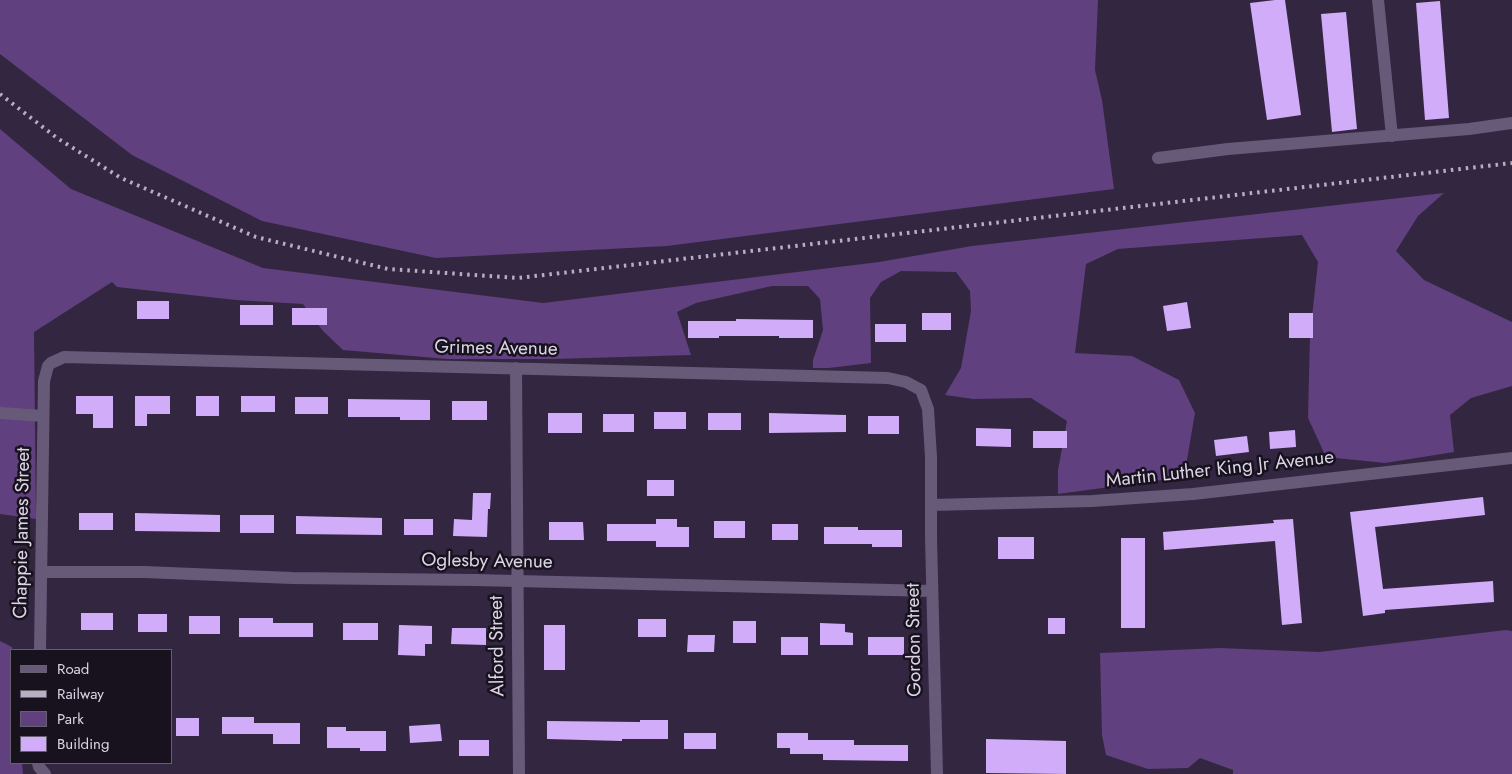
<!DOCTYPE html>
<html>
<head>
<meta charset="utf-8">
<style>
	body { margin:0 }
	#map { position:relative; width:1512px; height:774px; overflow:hidden; background:#332640; font-family:Jost,sans-serif }
	canvas { display:block }
	.legend { position:absolute; left:10px; top:649px; width:162px; height:115px; box-sizing:border-box; background:#18121e; border:1px solid #66606e; margin:0; padding:6px 9px; list-style:none; font-size:15px; color:#dbd4e5 }
	.legend li { display:flex; align-items:center; gap:10px; height:25px }
	.legend b { width:25px; border:1px solid #66606e }
</style>
</head>
<body>
<div id="map">
<canvas width="1512" height="774"></canvas>
<ul class="legend">
<li><b style="height:6px;background:#675978"></b>Road</li>
<li><b style="height:6px;background:#b8afc2"></b>Railway</li>
<li><b style="height:14px;background:#60407f"></b>Park</li>
<li><b style="height:14px;background:#d1acf9"></b>Building</li>
</ul>
</div>
<script>
const ctx = document.querySelector('canvas').getContext('2d');
ctx.lineJoin = 'round';
function paint(path, color) { ctx.fillStyle = color; ctx.fill(path, 'evenodd'); }
const toPath = rows => new Path2D(rows.map(r => 'M' + r).join(''));
function trace(path, color, width, dash) { ctx.strokeStyle = color; ctx.lineWidth = width; ctx.lineCap = dash ? 'butt' : 'round'; ctx.setLineDash(dash || []); ctx.stroke(path); }
function drawText(font, color, halo, rows, align = 'center') {
  ctx.font = font + ' Jost,sans-serif'; ctx.lineWidth = 5; ctx.setLineDash([]); ctx.textBaseline = 'middle'; ctx.strokeStyle = halo; ctx.fillStyle = color; for (const [text, x, y, turn = 0] of rows) {
    ctx.save(); ctx.translate(x, y); ctx.rotate((+turn || 0) * Math.PI / 180); ctx.textAlign = isNaN(turn) ? turn : align; if (halo) ctx.strokeText(text, 0, 0); ctx.fillText(text, 0, 0); ctx.restore();
  }
}
const green = toPath([
	[0,0,1098,0,1095,70,1102,100,1114,189,667,246,436,258,262,221,132,155,0,54],
	[0,129,71,189,263,268,543,303,879,262,972,246,1444,193,1418,216,1396,251,1424,280,1512,322,1512,386,1471,398,1450,415,1454,452,1385,463,1326,457,1308,418,1310,335,1318,262,1302,235,1118,249,1086,264,1075,353,1132,356,1179,380,1195,413,1184,477,1058,494,1058,470,1067,421,1031,398,973,399,945,395,961,368,971,311,970,291,956,272,901,271,881,282,870,298,871,363,829,368,813,368,813,360,823,330,820,299,808,286,772,286,696,303,677,312,691,355,554,359,447,359,343,350,323,331,303,304,236,300,117,287,112,282,34,332,36,519,0,514],
	[1506,630,1512,631,1512,774,1233,774,1233,770,1200,758,1188,768,1148,769,1106,755,1102,735,1100,653,1220,648,1319,652],
	[0,641,12,647,11,763,22,763,23,774,0,774]
]);
const building = toPath([
	[1275,0,1285,0,1301,115,1267,120,1250,3],
	[1440,1,1449,118,1425,120,1416,3],
	[1346,12,1357,129,1332,132,1321,14],
	[137,301,169,301,169,319,137,319],
	[1187,302,1191,328,1167,331,1163,306],
	[240,305,273,305,273,325,240,325],
	[292,308,327,308,327,325,292,325],
	[922,313,951,313,951,330,922,330],
	[1289,313,1313,313,1313,338,1289,338],
	[736,319,813,320,813,338,779,338,779,336,719,336,719,338,688,338,688,321,736,321],
	[875,324,906,324,906,342,875,342],
	[76,396,113,396,113,428,93,428,93,414,76,414],
	[135,396,170,396,170,414,147,414,147,426,135,426],
	[196,396,219,396,219,416,196,416],
	[241,396,275,396,275,412,241,412],
	[295,397,328,397,328,414,295,414],
	[348,399,430,400,430,420,400,420,400,417,348,417],
	[452,401,487,401,487,420,452,420],
	[654,412,686,412,686,429,654,429],
	[548,413,582,413,582,433,548,433],
	[708,413,741,413,741,430,708,430],
	[769,413,846,415,846,432,769,433],
	[603,414,634,414,634,432,603,432],
	[868,416,899,416,899,434,868,434],
	[976,428,1011,429,1011,447,976,446],
	[1295,430,1296,447,1270,449,1269,432],
	[1033,431,1067,431,1067,448,1033,448],
	[1247,436,1249,452,1216,456,1214,440],
	[647,480,674,480,674,496,647,496],
	[473,493,491,493,490,509,488,509,487,537,453,536,454,519,472,520],
	[1483,497,1485,515,1375,527,1383,589,1493,581,1494,602,1385,610,1385,613,1363,616,1350,512],
	[79,513,113,513,113,530,79,530],
	[135,513,220,515,220,532,135,531],
	[240,515,274,515,274,533,240,533],
	[296,516,382,518,382,535,296,534],
	[404,519,433,519,433,535,404,535],
	[656,519,677,519,677,527,689,527,689,547,656,547,656,541,607,541,607,524,656,524],
	[1293,519,1302,623,1282,625,1275,541,1164,550,1163,532,1274,523,1273,520],
	[714,521,745,521,745,538,714,538],
	[549,522,583,522,584,540,549,540],
	[772,524,798,524,798,540,772,540],
	[824,527,858,527,858,530,902,530,902,547,872,547,872,544,824,544],
	[998,537,1034,537,1034,559,998,559],
	[1121,538,1145,538,1145,628,1121,628],
	[81,613,113,613,113,630,81,630],
	[138,614,167,614,167,632,138,632],
	[189,616,220,616,220,634,189,634],
	[239,618,273,618,273,623,313,623,313,637,239,637],
	[1048,618,1065,618,1065,634,1048,634],
	[638,619,666,619,666,637,638,637],
	[733,621,756,621,756,643,733,643],
	[343,623,378,623,378,640,343,640],
	[820,623,845,624,845,632,853,633,853,645,820,645],
	[399,625,432,626,432,644,425,644,425,656,398,655],
	[544,625,565,625,565,670,544,670],
	[452,628,486,628,486,645,451,644],
	[688,635,715,635,714,652,687,652],
	[781,637,808,637,808,655,781,655],
	[868,637,904,637,904,655,868,655],
	[222,717,254,717,254,723,300,723,300,744,273,744,273,734,222,734],
	[176,718,199,718,199,736,176,736],
	[640,720,668,720,668,739,622,739,622,741,547,739,547,721,640,722],
	[440,724,442,741,410,743,409,726],
	[327,727,346,727,346,731,386,731,386,751,360,751,360,748,327,748],
	[684,733,716,733,716,749,684,749],
	[777,733,808,733,808,740,854,740,854,745,908,745,908,761,823,760,823,754,790,754,790,748,777,748],
	[986,739,1066,741,1066,774,986,773],
	[459,740,489,740,489,756,459,756]
]);
const minor = toPath([
	[1378,0,1392,136],
	[1158,158,1228,149,1469,129,1512,123],
	[516,368,519,774],
	[0,413,43,416],
	[931,505,1092,501,1193,494,1512,458],
	[42,572,144,572,292,578,475,580,932,591],
	[40,650,44,381,48,366,51,363,64,357,888,378,906,382,921,390,928,409,931,457,931,538,937,774],
	[38,763,39,767,45,774]
]);
const rail = toPath([
	[0,94,57,138,121,178,256,237,388,269,518,278,1512,163]
]);
const streetNames = [
	["Grimes Avenue",496,349,1],
	["Martin Luther King Jr Avenue",1220,470,-6],
	["Chappie James Street",23,533,-89],
	["Oglesby Avenue",487,562,1],
	["Gordon Street",915,640,-91],
	["Alford Street",498,646,-91]
];
paint(green, '#60407f');
paint(building, '#d1acf9');
trace(minor, '#675978', 12);
trace(rail, '#b8afc2', 4, [2.5, 5]);
drawText('19px', '#dbd4e5', '#18121e', streetNames);
</script>
</body>
</html>
